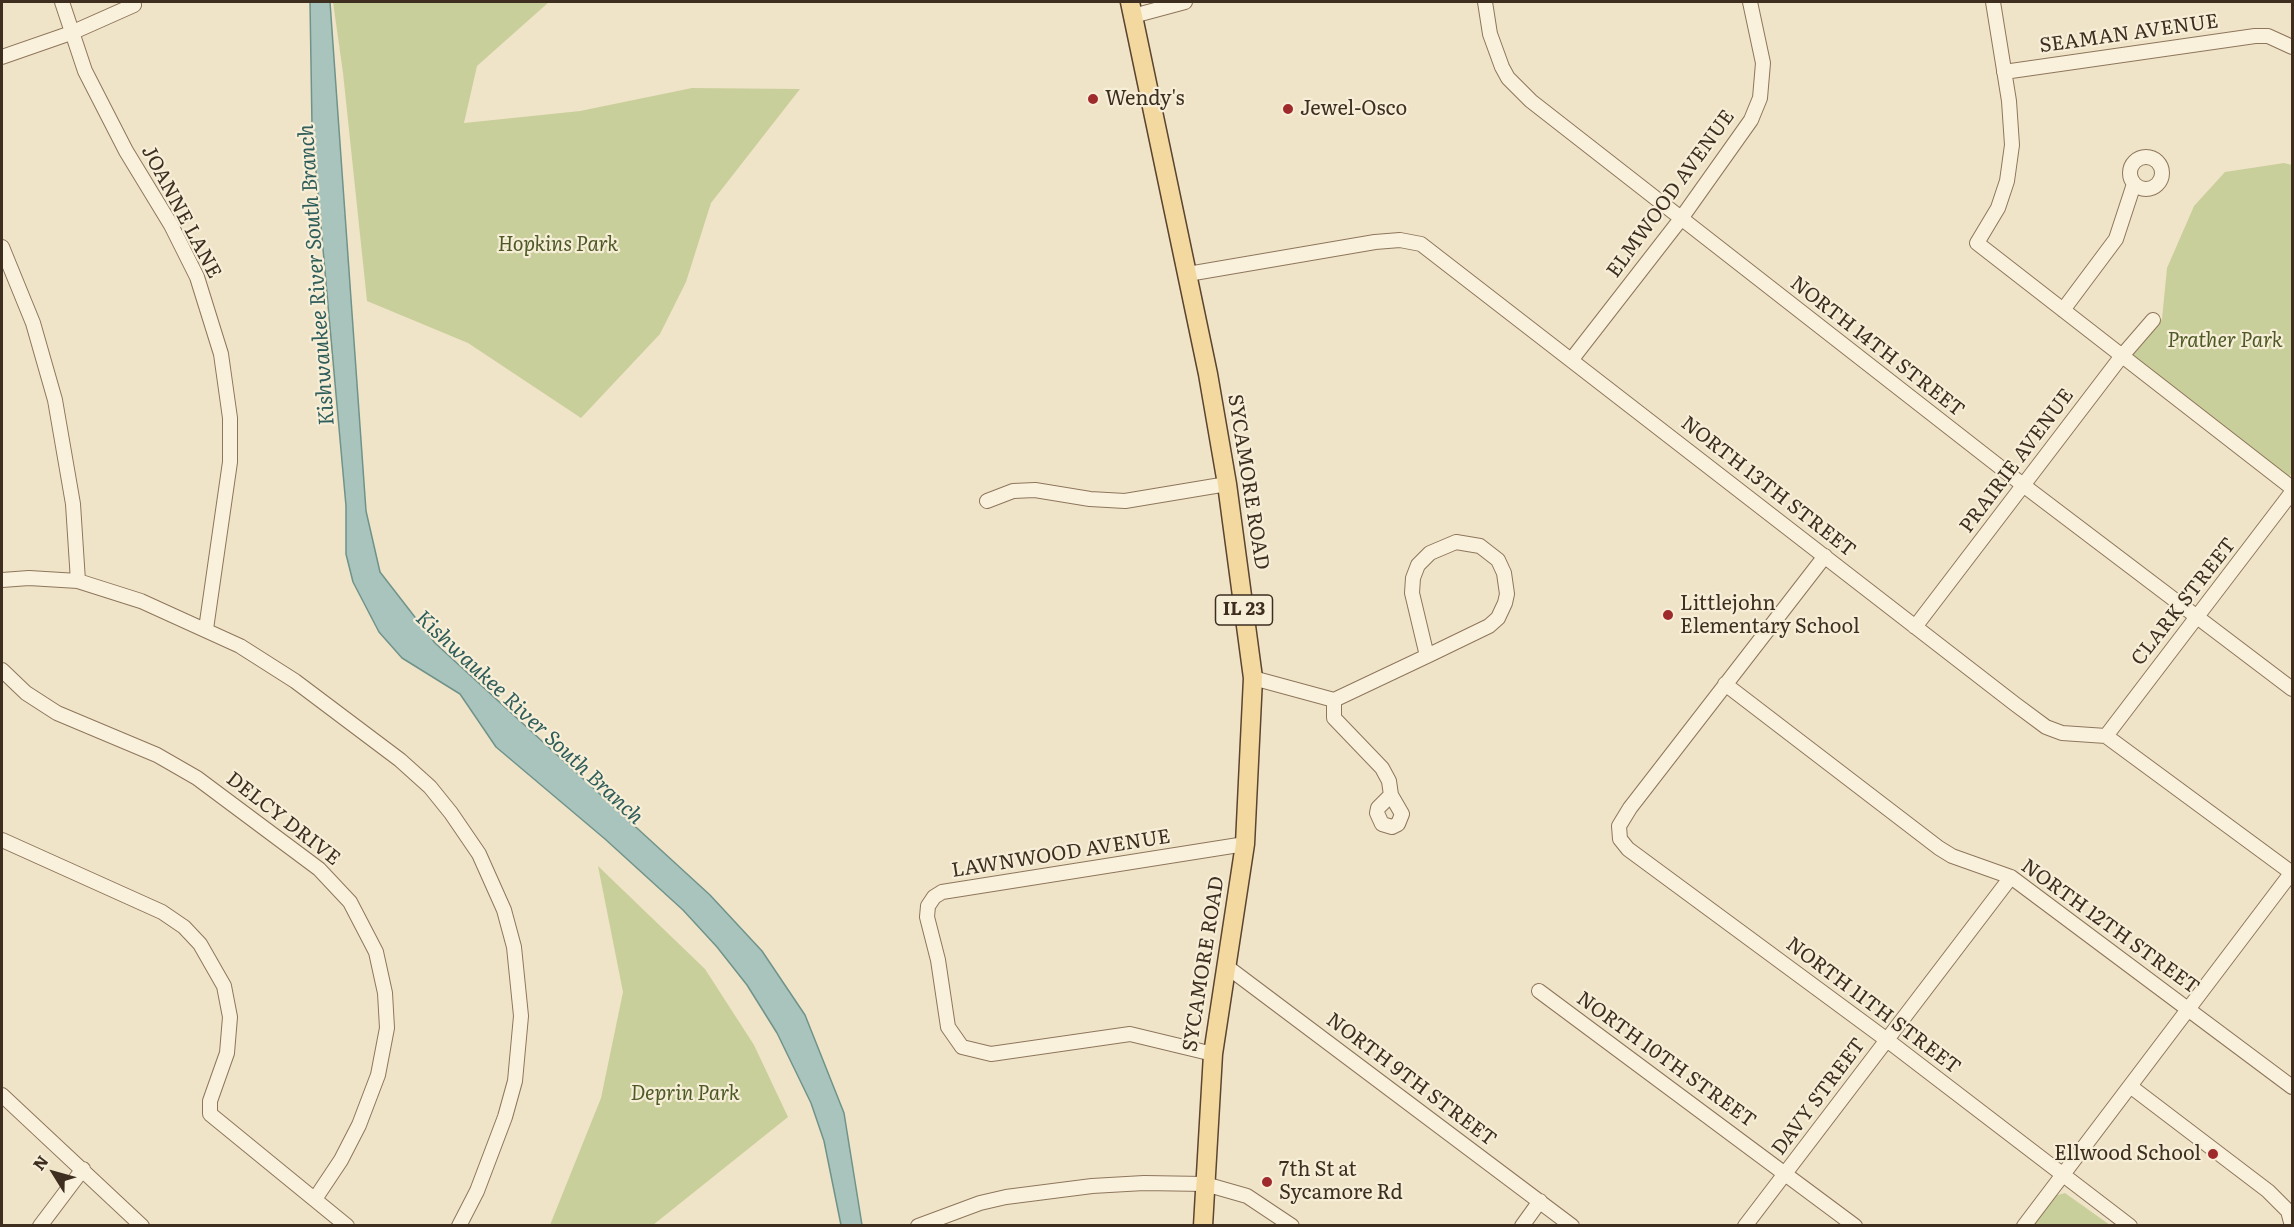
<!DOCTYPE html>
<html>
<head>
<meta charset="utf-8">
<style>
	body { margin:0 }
	#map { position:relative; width:2294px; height:1227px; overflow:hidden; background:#f0e4c8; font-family:Literata,serif }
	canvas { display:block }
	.frame { position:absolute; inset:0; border:3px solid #3d2e20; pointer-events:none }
	.north { position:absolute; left:24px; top:1143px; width:60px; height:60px; -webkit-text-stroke:4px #f7eed8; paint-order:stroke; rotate:307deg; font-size:16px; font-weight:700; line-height:24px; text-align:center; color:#3d2e20 }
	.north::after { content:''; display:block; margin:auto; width:21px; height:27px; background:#3d2e20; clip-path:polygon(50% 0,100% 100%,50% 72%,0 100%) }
</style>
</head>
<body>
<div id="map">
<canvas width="2294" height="1227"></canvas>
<div class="frame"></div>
<div class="north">N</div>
</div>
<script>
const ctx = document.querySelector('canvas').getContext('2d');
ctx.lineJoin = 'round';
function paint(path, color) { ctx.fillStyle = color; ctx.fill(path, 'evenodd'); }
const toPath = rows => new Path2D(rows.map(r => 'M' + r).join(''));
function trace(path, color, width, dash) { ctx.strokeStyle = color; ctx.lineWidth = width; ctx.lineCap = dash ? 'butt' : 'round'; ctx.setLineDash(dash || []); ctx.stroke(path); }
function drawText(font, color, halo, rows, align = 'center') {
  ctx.font = font + ' Literata,serif'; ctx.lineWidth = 4.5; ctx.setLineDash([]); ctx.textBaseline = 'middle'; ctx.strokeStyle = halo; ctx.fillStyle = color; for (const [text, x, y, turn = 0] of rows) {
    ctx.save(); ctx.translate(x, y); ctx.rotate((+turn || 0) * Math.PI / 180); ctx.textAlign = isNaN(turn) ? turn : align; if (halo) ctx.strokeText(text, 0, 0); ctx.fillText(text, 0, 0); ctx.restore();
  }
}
const green = toPath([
	[333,2,549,2,477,66,464,123,580,111,692,88,800,89,711,203,686,282,660,334,581,418,468,343,367,301,343,73],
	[2284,163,2292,165,2292,473,2289,477,2131,354,2162,319,2167,268,2194,206,2225,172],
	[598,866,705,969,754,1045,788,1117,653,1225,550,1225,601,1098,623,992],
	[2065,1193,2110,1225,2032,1226,2054,1196]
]);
const water = toPath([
	[310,2,330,2,366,511,380,572,435,643,710,895,762,951,805,1015,844,1113,862,1225,841,1225,824,1141,811,1103,777,1033,747,985,717,947,683,910,605,839,496,747,460,694,402,658,379,632,353,582,346,554,346,506,312,126,310,2]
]);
const minor = toPath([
	[62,2,85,71,126,151,171,225,197,277,221,354,230,418,230,462,206,629],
	[1485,2,1490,34,1502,67,1508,78,1531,101,2023,485,2292,689],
	[1993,2,2009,101,2012,145,2007,181,1998,208,1977,243,2292,488],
	[1133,16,1185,2],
	[2,57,71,33,134,5],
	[2004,72,2255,36,2268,36,2292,47],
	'2130 173a16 16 0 1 1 32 0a16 16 0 1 1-32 0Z',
	[2,247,33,323,55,400,73,504,78,581],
	[1188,274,1375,242,1400,240,1421,244,2015,704,2046,727,2062,733,2106,736,2292,873],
	[2063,310,2116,239,2134,184],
	[1572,359,1680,220,1751,120,1760,98,1763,63,1750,2],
	[987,501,1013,491,1035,490,1090,499,1125,501,1227,484],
	[1456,542,1480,546,1498,560,1504,573,1507,594,1505,603,1498,618,1489,626,1427,656,1412,593,1413,578,1418,565,1430,553,1456,542],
	[1825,556,1630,808,1619,826,1620,839,1628,849,1887,1040,2130,1226],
	[2,580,29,578,78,581,141,601,240,646,295,681,400,760,430,787,451,813,479,854,504,910,514,947,521,1016,515,1081,505,1117,477,1191,459,1226],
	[1915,627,2121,357,2153,320],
	[2,670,26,693,57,713,157,755,197,778,319,869,350,902,376,952,385,993,387,1028,378,1075,359,1125,341,1160,315,1199],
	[1253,678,1334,700],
	[1725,684,1939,848,1952,856,2011,877,2292,1087],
	[1334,700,1334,718,1382,768,1389,781,1391,795],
	[1334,700,1427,656],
	[2106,736,2292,492],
	[1391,795,1402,814,1398,824,1392,827,1382,824,1377,813,1378,808,1391,795],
	[2,840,162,912,184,927,200,944,224,986,230,1017,227,1053,210,1101,210,1114,347,1226],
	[1226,966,1572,1226],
	[1539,991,1855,1226],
	[1213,1054,1130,1034,991,1054,962,1047,948,1027,938,960,927,917,928,906,934,897,942,892,1245,844],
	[2130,1086,2268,1191,2288,1211,2292,1226],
	[2,1095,142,1226],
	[40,1226,83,1169],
	[918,1226,980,1203,1006,1197,1092,1186,1144,1183,1205,1184,1247,1196,1292,1226],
	[1522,1226,1540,1201],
	[1745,1226,2011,877],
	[2024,1226,2292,872]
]);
const major = toPath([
	[1130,2,1208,374,1227,484,1253,678,1245,844,1213,1054,1203,1226]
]);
const markers = [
	[1093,99,6,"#9e2a2b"],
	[1288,109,6,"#9e2a2b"],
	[1668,615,6,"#9e2a2b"],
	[2213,1154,6,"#9e2a2b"],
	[1267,1182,6,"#9e2a2b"]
];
const shields = [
	[1244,610,57]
];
const shieldNames = [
	["IL 23",1244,610]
];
const streetNames = [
	["SEAMAN AVENUE",2129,34,-8],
	["ELMWOOD AVENUE",1671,194,-54],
	["JOANNE LANE",181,212,62],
	["NORTH 14TH STREET",1877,347,38],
	["PRAIRIE AVENUE",2017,461,-53],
	["SYCAMORE ROAD",1248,482,81],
	["NORTH 13TH STREET",1768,487,38],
	["CLARK STREET",2184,602,-52],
	["DELCY DRIVE",283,819,38],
	["LAWNWOOD AVENUE",1061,854,-9],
	["NORTH 12TH STREET",2110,927,36],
	["SYCAMORE ROAD",1204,964,-81],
	["NORTH 11TH STREET",1873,1006,37],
	["NORTH 10TH STREET",1666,1060,36],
	["NORTH 9TH STREET",1411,1080,37],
	["DAVY STREET",1819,1097,-53]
];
const poiNames = [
	["Wendy's",1105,99],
	["Jewel-Osco",1300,109],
	["Littlejohn",1680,604],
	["Elementary School",1680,627],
	["Ellwood School",2201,1154,"right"],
	["7th St at",1279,1170],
	["Sycamore Rd",1279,1193]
];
const parkNames = [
	["Hopkins Park",558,245],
	["Prather Park",2225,341],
	["Deprin Park",685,1094]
];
const waterNames = [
	["Kishwaukee River South Branch",317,275,-94],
	["Kishwaukee River South Branch",529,718,43]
];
paint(green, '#c9cf9b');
paint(water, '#a9c4bc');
trace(water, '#6f938a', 1.5);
trace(minor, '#8d765c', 16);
trace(major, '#5b4430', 21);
trace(minor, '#faf1dc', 14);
trace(major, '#f3d9a0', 18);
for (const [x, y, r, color] of markers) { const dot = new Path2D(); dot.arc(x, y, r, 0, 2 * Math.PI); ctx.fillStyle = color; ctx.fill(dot); trace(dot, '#f7eed8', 2); }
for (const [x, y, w] of shields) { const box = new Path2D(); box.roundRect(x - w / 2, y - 15, w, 30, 4.5); ctx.fillStyle = '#f7eed8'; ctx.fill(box); trace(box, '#3d2e20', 1.5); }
drawText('bold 18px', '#3d2e20', null, shieldNames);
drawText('20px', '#3d2e20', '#f7eed8', streetNames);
drawText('20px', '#3d2e20', '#f7eed8', poiNames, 'left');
drawText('italic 20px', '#4d5a26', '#f7eed8', parkNames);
drawText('italic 21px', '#2f5d5a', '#f7eed8', waterNames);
</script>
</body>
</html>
